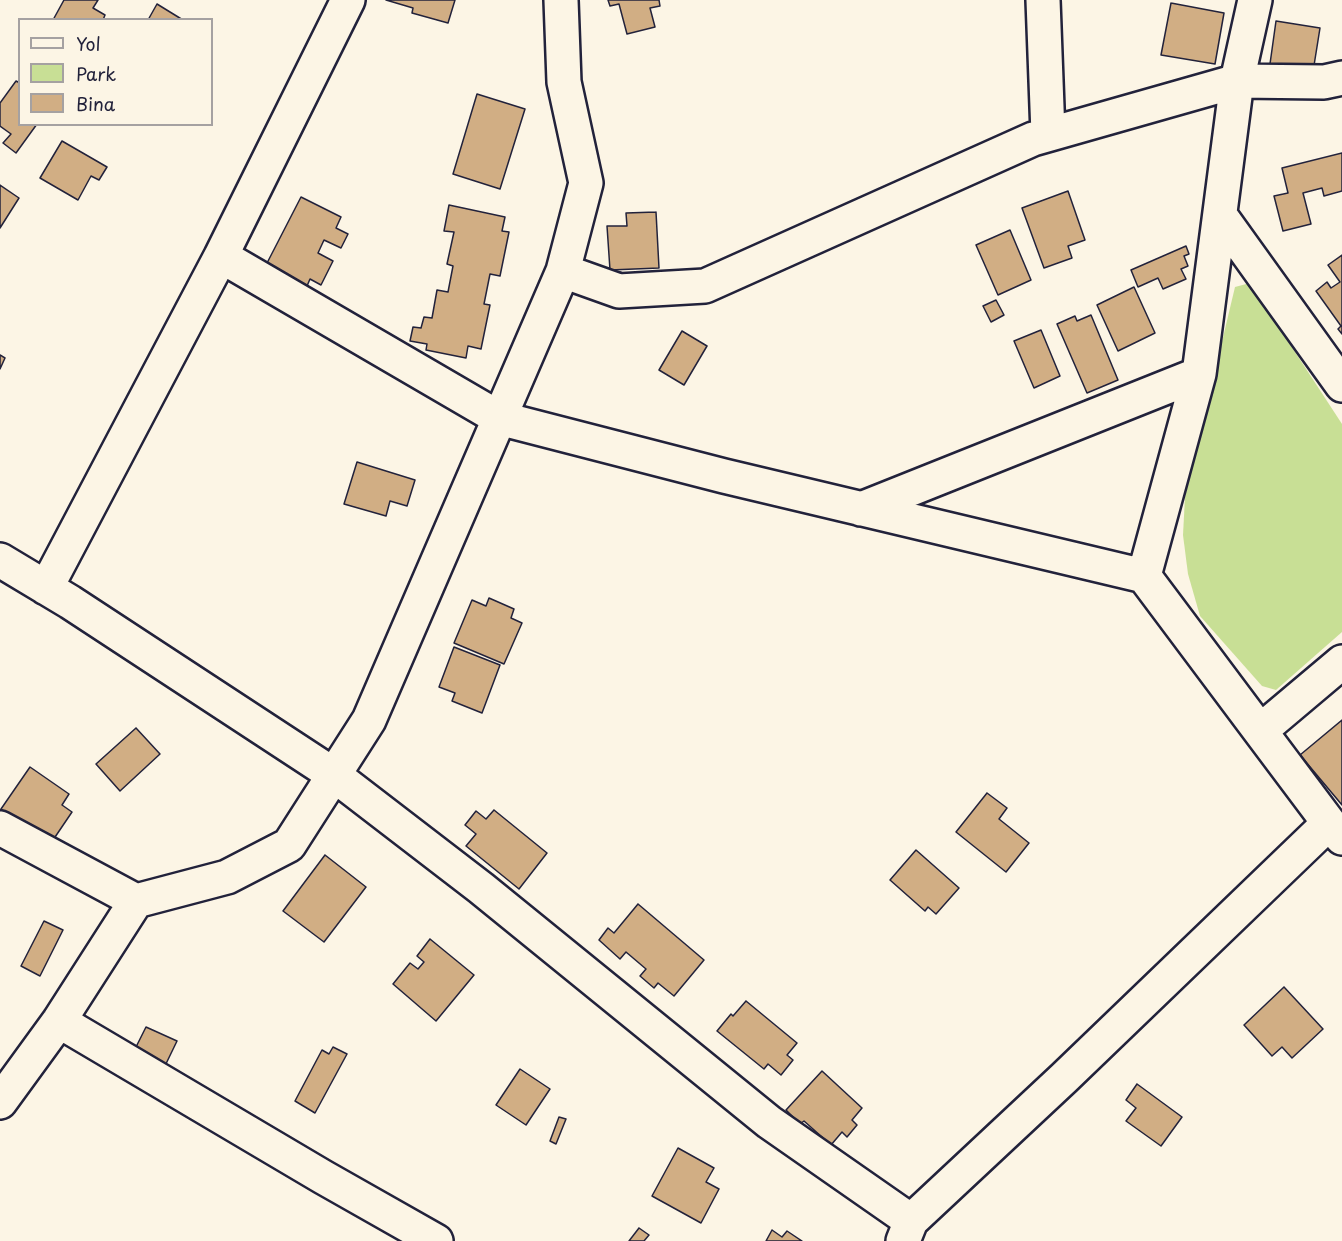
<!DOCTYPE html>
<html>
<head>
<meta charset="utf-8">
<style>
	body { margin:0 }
	#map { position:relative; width:1342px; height:1241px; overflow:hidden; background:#fcf5e5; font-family:"Playpen Sans",sans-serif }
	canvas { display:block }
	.legend { position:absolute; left:18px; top:18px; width:195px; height:108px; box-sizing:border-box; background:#fcf5e5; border:2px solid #a5a1a1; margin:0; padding:8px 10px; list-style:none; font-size:18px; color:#22223b }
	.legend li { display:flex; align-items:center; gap:12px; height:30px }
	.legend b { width:30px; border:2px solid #a5a1a1 }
</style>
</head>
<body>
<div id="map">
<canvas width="1342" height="1241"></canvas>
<ul class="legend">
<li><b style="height:8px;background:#fcf5e5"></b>Yol</li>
<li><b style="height:16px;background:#c8df95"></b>Park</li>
<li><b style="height:16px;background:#d1ae84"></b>Bina</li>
</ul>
</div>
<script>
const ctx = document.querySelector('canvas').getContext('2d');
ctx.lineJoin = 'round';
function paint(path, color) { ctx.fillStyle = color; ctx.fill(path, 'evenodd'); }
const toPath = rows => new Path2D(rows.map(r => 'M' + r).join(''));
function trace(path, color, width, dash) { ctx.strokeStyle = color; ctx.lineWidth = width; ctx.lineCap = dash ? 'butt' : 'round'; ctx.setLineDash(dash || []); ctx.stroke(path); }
const green = toPath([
	[1250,283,1342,424,1342,632,1276,690,1262,686,1200,616,1188,574,1183,535,1185,497,1235,287]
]);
const building = toPath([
	[64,0,98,0,93,8,105,15,103,20,53,20,64,0],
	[386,0,455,0,448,23,412,13,413,8,386,0],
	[608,0,659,0,660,6,650,8,655,27,627,34,619,4,610,6,608,0],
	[1171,3,1224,13,1215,64,1161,55,1171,3],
	[157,4,183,20,148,20,157,4],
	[1276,21,1320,28,1312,78,1269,71,1276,21],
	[16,81,20,83,20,124,37,124,16,153,3,143,11,134,0,126,0,103,16,81],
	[477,94,525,109,500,189,453,174,477,94],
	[62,141,107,167,99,180,91,176,78,200,40,178,62,141],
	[1342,153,1342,191,1324,196,1322,188,1303,193,1311,224,1283,231,1274,196,1288,193,1282,168,1342,153],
	[0,185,19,198,0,228,0,185],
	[1068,191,1085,240,1068,246,1072,258,1044,268,1022,208,1068,191],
	[301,197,341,217,336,228,348,234,341,248,324,240,318,253,333,261,321,285,310,279,307,286,266,265,301,197],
	[449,205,505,217,502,231,509,232,500,276,490,274,484,304,490,305,481,349,468,346,466,358,426,350,427,344,410,341,413,327,421,328,424,317,432,318,437,290,448,292,453,266,447,264,454,232,444,231,449,205],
	[656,212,659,268,610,270,607,226,627,226,626,213,656,212],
	[1010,230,1031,280,998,295,976,245,1010,230],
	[1186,246,1189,254,1184,256,1188,266,1181,269,1186,279,1163,289,1158,278,1138,287,1131,270,1186,246],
	[1342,255,1342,334,1338,329,1341,326,1316,291,1327,282,1331,288,1340,282,1328,265,1342,255],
	[1134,287,1155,333,1118,351,1097,305,1134,287],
	[996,300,1004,315,991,322,983,306,996,300],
	[1091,315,1118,380,1087,393,1057,324,1075,316,1077,321,1091,315],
	[1041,330,1060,376,1034,388,1014,341,1041,330],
	[682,331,707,346,684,385,659,370,682,331],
	[0,355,5,358,0,369,0,355],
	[357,462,415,480,407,506,390,501,386,516,344,504,357,462],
	[489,598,514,609,511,618,522,623,504,664,454,643,472,600,486,606,489,598],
	[454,647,500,665,482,713,452,701,455,693,439,687,454,647],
	[1342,720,1342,805,1300,755,1342,720],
	[136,728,160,754,120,791,96,764,136,728],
	[30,767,69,794,62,805,72,812,51,843,1,809,30,767],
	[987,793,1007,808,999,819,1029,843,1006,872,956,832,987,793],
	[494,810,547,853,519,889,466,846,476,834,465,825,476,811,486,819,494,810],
	[916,850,959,888,936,914,928,907,925,911,890,880,916,850],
	[325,855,366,887,324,942,283,911,325,855],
	[638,904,704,960,674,996,658,983,654,988,640,976,646,969,626,952,620,959,599,940,608,928,614,933,638,904],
	[44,921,63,930,40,976,21,966,44,921],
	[430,939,474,975,436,1021,393,984,410,963,418,969,424,962,417,956,430,939],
	[1284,987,1323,1029,1292,1058,1282,1047,1272,1056,1244,1025,1284,987],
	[746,1001,797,1043,787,1055,793,1060,781,1075,768,1064,764,1069,717,1031,731,1014,733,1016,746,1001],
	[146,1027,177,1041,163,1070,132,1055,146,1027],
	[333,1047,347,1054,315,1113,295,1101,322,1050,329,1054,333,1047],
	[520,1069,550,1089,526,1125,496,1105,520,1069],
	[822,1071,862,1108,852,1120,857,1125,847,1137,842,1132,831,1145,804,1121,800,1124,786,1110,822,1071],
	[1137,1084,1182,1117,1161,1146,1126,1121,1136,1108,1126,1100,1137,1084],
	[559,1117,566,1119,556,1144,550,1141,559,1117],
	[678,1148,714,1168,706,1182,719,1189,701,1223,652,1196,678,1148],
	[639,1228,649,1235,644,1241,629,1241,639,1228],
	[772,1230,782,1237,787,1231,802,1241,766,1241,772,1230]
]);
const minor = toPath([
	[1043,0,1048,134],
	[1255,0,1237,81,1324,82,1342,78],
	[1220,215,1342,385],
	[221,256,348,0],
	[563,271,619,291,705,286,1033,139,1237,81,1199,374,861,509],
	[0,560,70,602,334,775,481,888,769,1122,911,1221,903,1241],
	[1144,576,1199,374],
	[46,588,221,256,499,418,724,476,1144,576,1260,731],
	[1329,823,1260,731,1342,662],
	[0,828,136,901],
	[59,1021,323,1177,436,1241],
	[0,1102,59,1021,136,901,227,877,289,845,369,720,563,271,586,183,564,82,561,0],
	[911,1221,1064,1078,1329,823,1342,838]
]);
paint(green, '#c8df95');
paint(building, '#d1ae84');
trace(building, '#22223b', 1.5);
trace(minor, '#22223b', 38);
trace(minor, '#fcf5e5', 33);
</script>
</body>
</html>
